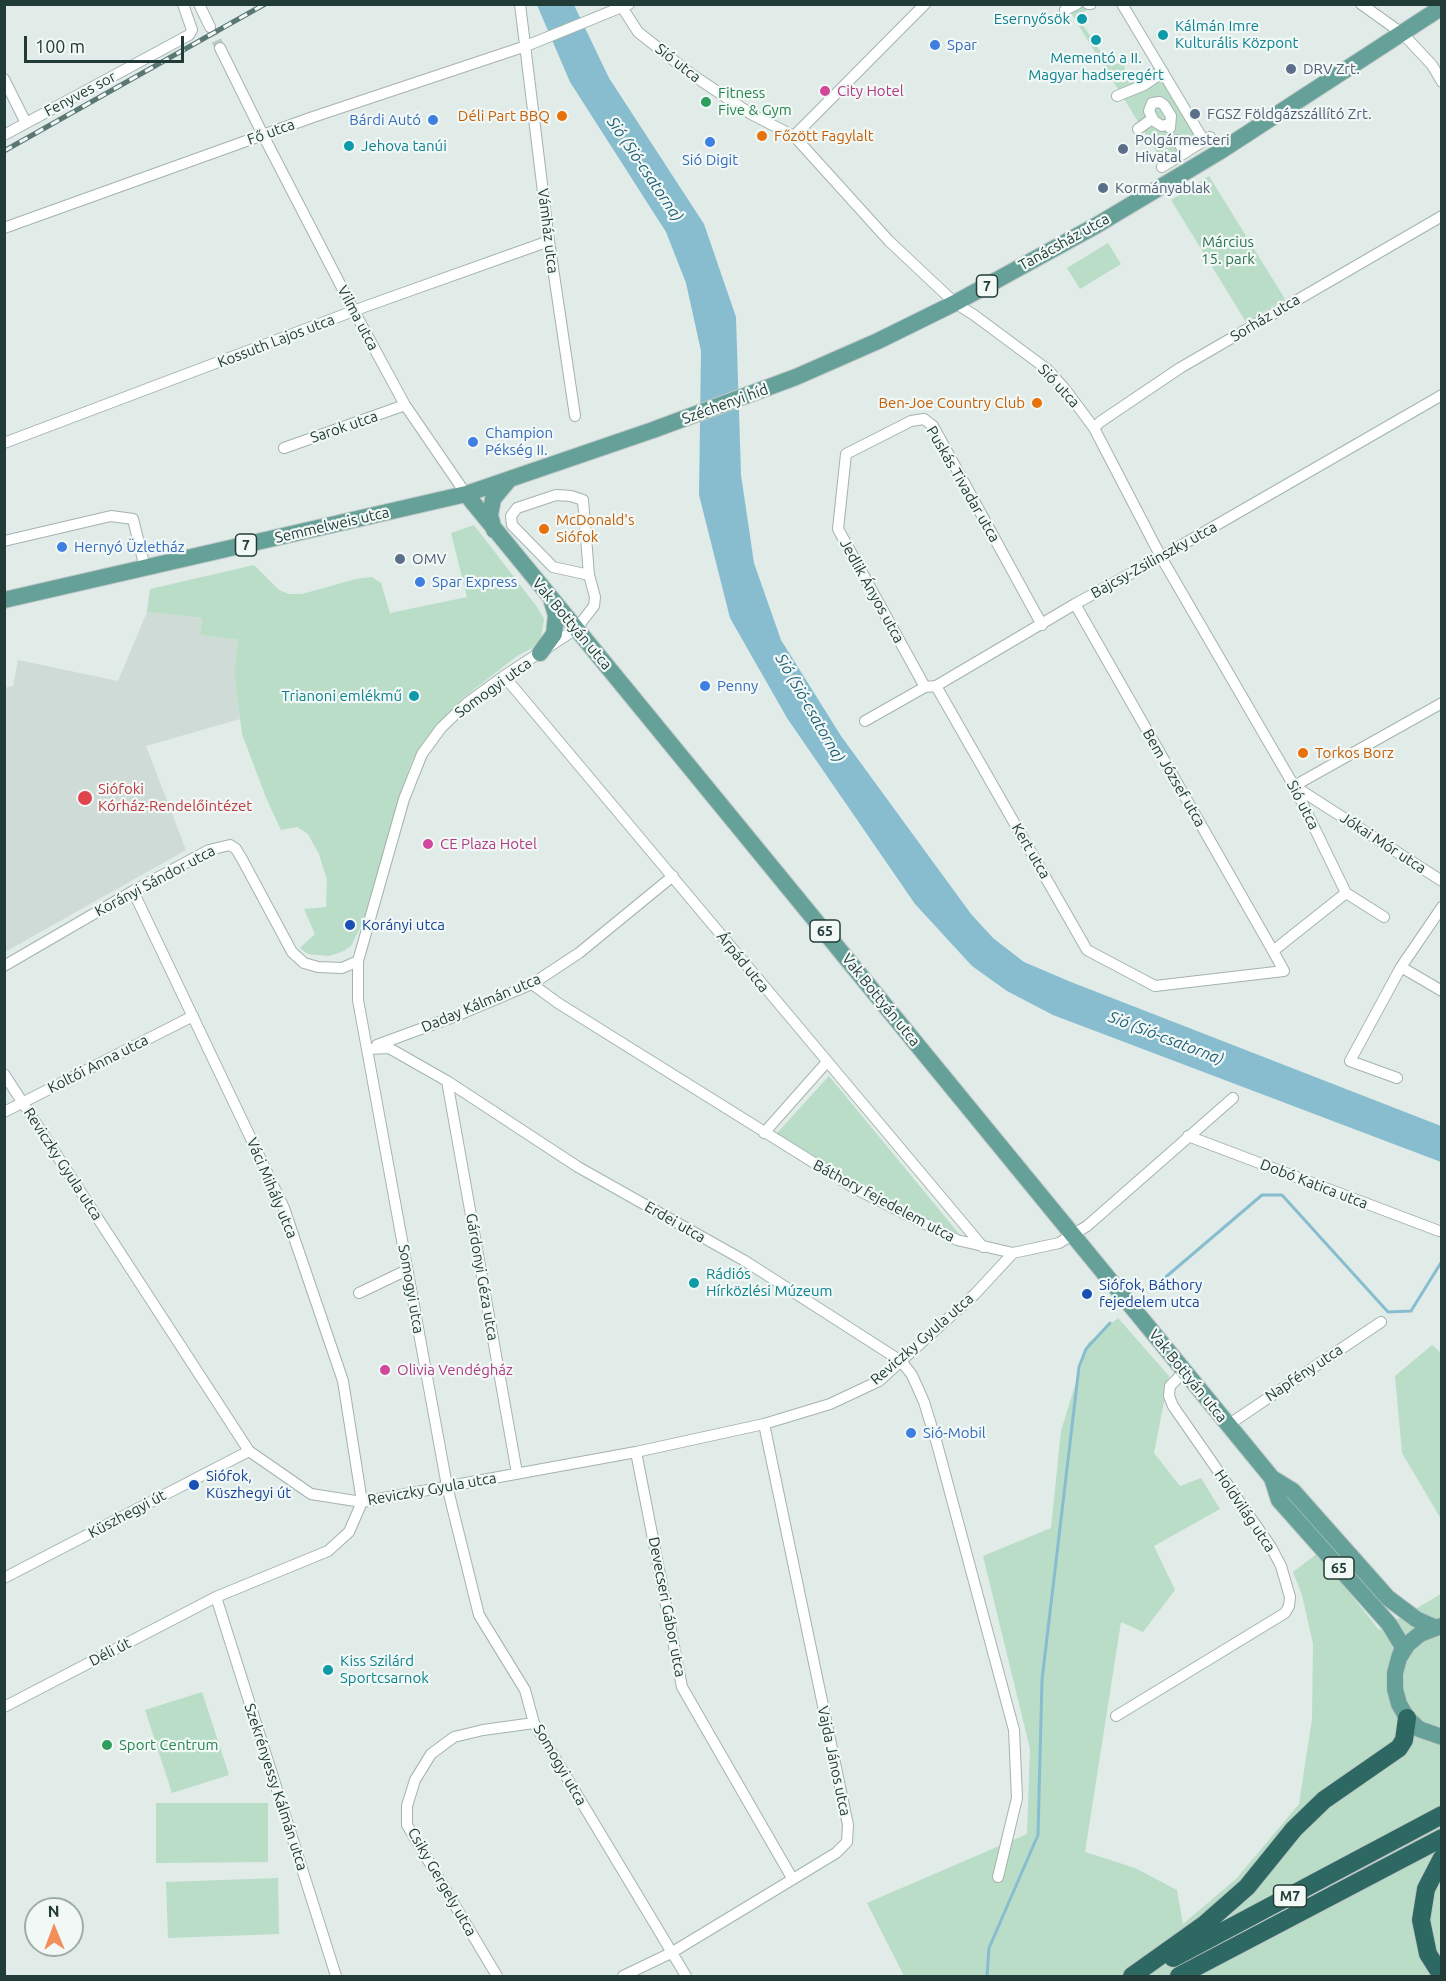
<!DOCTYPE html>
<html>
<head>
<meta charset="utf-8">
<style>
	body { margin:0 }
	#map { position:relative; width:1446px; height:1981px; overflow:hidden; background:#e1ebe8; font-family:Ubuntu,sans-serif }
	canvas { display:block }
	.frame { position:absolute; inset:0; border:6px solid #213c37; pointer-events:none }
	.north { position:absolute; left:24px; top:1897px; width:60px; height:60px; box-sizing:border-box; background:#f1f8f5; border:2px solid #9eada9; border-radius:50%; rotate:359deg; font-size:16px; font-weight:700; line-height:24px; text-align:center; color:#213c37 }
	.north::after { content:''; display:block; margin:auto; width:21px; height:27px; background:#f18f59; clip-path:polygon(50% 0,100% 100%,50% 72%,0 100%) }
	.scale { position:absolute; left:24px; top:36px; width:160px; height:27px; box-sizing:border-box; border:3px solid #213c37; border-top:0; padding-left:8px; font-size:18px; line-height:21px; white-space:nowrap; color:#213c37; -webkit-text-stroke:4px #f1f8f5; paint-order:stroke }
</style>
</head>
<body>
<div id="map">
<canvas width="1446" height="1981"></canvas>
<div class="frame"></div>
<div class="north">N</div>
<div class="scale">100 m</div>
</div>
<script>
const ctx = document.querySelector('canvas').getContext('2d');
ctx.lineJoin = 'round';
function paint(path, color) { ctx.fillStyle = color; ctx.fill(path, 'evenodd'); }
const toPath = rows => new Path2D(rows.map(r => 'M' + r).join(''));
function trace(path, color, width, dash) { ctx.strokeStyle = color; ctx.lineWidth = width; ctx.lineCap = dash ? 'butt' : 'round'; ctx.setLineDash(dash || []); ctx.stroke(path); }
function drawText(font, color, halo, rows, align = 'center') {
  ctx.font = font + ' Ubuntu,sans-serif'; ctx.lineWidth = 4.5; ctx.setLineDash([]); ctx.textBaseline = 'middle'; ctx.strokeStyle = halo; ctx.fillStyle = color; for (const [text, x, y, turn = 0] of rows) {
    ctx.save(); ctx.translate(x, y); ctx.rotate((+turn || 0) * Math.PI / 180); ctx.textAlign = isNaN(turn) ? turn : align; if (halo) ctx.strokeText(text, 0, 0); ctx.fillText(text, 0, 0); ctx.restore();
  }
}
const built = toPath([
	[147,612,202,618,200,635,238,640,234,673,240,719,146,746,186,850,5,952,4,688,13,686,18,660,118,681]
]);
const green = toPath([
	[1066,5,1095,5,1077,16,1110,66,1123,62,1129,83,1155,66,1208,140,1166,167],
	[1209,176,1285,299,1246,322,1171,200],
	[1108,243,1121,264,1080,289,1067,268],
	[474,525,537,607,544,619,541,637,532,648,517,656,463,698,441,721,412,761,397,805,364,920,351,946,344,951,329,956,308,954,300,948,315,934,304,909,326,907,327,880,319,854,308,834,297,827,281,830,267,800,242,734,234,673,238,640,200,635,202,618,147,612,150,589,254,565,279,590,289,594,302,594,356,579,372,577,381,583,390,613,467,597,451,533],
	[829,1076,960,1235,859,1184,777,1133],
	[1118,1318,1169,1376,1154,1453,1180,1486,1201,1478,1220,1509,1154,1546,1175,1590,1143,1632,1121,1622,1085,1852,1135,1868,1177,1890,1183,1924,1236,1879,1299,1804,1312,1719,1313,1644,1302,1595,1293,1572,1318,1553,1379,1630,1441,1594,1441,1976,904,1976,867,1903,1027,1834,1030,1749,983,1556,1051,1528,1061,1431,1088,1343],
	[1432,1345,1441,1353,1441,1519,1402,1453,1395,1376],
	[202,1692,229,1775,172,1793,145,1710],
	[156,1803,268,1803,268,1862,156,1863],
	[278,1878,279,1934,168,1938,166,1882]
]);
const water = toPath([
	[537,5,574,5,609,78,704,224,736,317,741,475,754,563,781,640,841,736,971,914,993,938,1024,962,1071,982,1441,1126,1441,1162,1053,1015,1007,991,972,966,915,904,787,718,730,618,699,495,701,351,686,283,666,232,570,82]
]);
const stream = toPath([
	[1154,1287,1262,1195,1282,1195,1388,1312,1411,1311,1442,1261],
	[987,1976,989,1948,1038,1835,1042,1680,1079,1367,1086,1349,1110,1323]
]);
const streetTunnel = toPath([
	[210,27,220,48]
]);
const street = toPath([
	[199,4,210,27],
	[520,4,549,241,575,416],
	[620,4,638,32,691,74,751,114,794,136,889,241,955,303,974,315,1048,370,1065,389,1094,428,1161,557,1294,786,1346,893],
	[1088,4,1091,4],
	[1122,4,1204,141],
	[1361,4,1403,34,1432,65,1442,82],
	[1065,10,1077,4],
	[220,48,263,135,354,311,405,405,466,494],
	[4,79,26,123],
	[1117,96,1144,85,1163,72],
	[1169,124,1162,126,1154,121,1149,111,1152,103,1160,102,1164,105,1171,116,1170,128],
	[1138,129,1152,119],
	[4,135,189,35,192,30,183,4],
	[794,136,925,4],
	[1177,140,1185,153],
	[1162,167,1210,137],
	[4,228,313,117,526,46,629,4],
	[1094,428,1100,422,1180,368,1442,216],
	[4,443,364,307,549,241],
	[284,448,405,405],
	[4,541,111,516,133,519,145,568],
	[589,575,553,567,512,525,511,516,517,508,556,495,571,496,583,500,589,575,595,597,594,606,576,629,504,676,467,703,441,728,422,754,404,799,358,961,358,1000,447,1486,479,1615,525,1690,534,1723,686,1976],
	[1075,604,1273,951],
	[504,676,983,1247],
	[936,686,1087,950,1155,986,1284,971,1273,951,1346,893],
	[925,687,838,529,846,454,911,421,924,419,933,426,1042,625],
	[865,721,925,687,936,686,1075,604,1161,557,1442,395],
	[1294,786,1442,881],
	[1294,786,1442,703],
	[1346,893,1384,917],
	[4,966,133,891,209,850,230,845,236,849,242,859,292,952,304,963,318,967,342,968,358,961],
	[1401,967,1442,991],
	[532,984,558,1003,856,1189,957,1240,1013,1253,1059,1243,1087,1226,1233,1098],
	[377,1045,456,1016,532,984,579,953,673,876],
	[367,1049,389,1048,447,1081,578,1167,745,1261,901,1361,912,1375,924,1402,937,1444,1014,1730,1017,1798,998,1877],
	[4,1074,249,1451,311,1494,362,1502,636,1452,764,1424,830,1404,879,1381,975,1294,1013,1253],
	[1397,1078,1350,1061,1401,967,1442,907],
	[447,1081,517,1473],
	[4,1112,193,1016],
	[764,1133,826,1063],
	[1188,1136,1439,1231],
	[359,1293,407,1270],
	[1228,1425,1381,1322],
	[636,1452,682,1687,792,1878],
	[4,1578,249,1451],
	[216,1597,336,1976],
	[4,1707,216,1597,328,1551,349,1532,362,1502,343,1381,284,1208,133,891],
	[1116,1716,1285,1613,1289,1606,1290,1597,1281,1566,1271,1547,1173,1406,1169,1396,1170,1386,1184,1372],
	[497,1976,407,1825,407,1806,415,1780,431,1754,454,1737,483,1730,534,1723],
	[623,1976,671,1953,836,1853,847,1842,848,1825,764,1424]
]);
const primary = toPath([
	[466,494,1272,1478,1293,1491,1388,1598,1416,1619,1434,1627],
	[494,530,490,515,493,499,508,481],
	[4,600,466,494,653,430,796,377,878,341,955,303,1097,225,1219,152,1442,7],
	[540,653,554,634,556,615,552,602],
	[1272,1478,1279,1500,1389,1624,1403,1647,1399,1658],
	[1441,1626,1420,1634,1408,1644,1399,1658,1395,1673,1395,1689,1399,1704,1407,1718,1419,1729,1442,1737]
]);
const highway = toPath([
	[1442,1858,1426,1889,1421,1920,1428,1954,1442,1976],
	[1173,1958,1442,1815],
	[1132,1976,1205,1924,1247,1887,1294,1829,1324,1800,1399,1748,1404,1740,1407,1718],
	[1179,1976,1442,1838]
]);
const rail = toPath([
	[4,151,265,4]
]);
const markers = [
	[1082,19,6,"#0f9aa8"],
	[1163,35,6,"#0f9aa8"],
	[1096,40,6,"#0f9aa8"],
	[935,45,6,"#3f7fe0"],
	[1291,69,6,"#5c6f8a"],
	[825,91,6,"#d1479c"],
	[706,102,6,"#2e9e5b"],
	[1195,114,6,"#5c6f8a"],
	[562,116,6,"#e8710a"],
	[433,120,6,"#3f7fe0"],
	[762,136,6,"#e8710a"],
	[710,142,6,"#3f7fe0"],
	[349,146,6,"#0f9aa8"],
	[1123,149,6,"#5c6f8a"],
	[1103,188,6,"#5c6f8a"],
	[1037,403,6,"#e8710a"],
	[473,442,6,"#3f7fe0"],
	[544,529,6,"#e8710a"],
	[62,547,6,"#3f7fe0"],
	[400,559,6,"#5c6f8a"],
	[420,582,6,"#3f7fe0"],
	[705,686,6,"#3f7fe0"],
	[414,696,6,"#0f9aa8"],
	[1303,753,6,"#e8710a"],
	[85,798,8,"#e0444e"],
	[428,844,6,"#d1479c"],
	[350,925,6,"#1a4fb4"],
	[694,1283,6,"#0f9aa8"],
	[1087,1294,6,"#1a4fb4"],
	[385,1370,6,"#d1479c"],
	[911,1433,6,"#3f7fe0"],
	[194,1485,6,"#1a4fb4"],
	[328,1670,6,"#0f9aa8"],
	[107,1745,6,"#2e9e5b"]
];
const shields = [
	[987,286,21],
	[246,545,21],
	[825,931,30],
	[1339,1568,30],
	[1290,1896,33]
];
const shieldNames = [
	["7",987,286],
	["7",246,545],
	["65",825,931],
	["65",1339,1568],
	["M7",1290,1896]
];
const cultureNames = [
	["Esernyősök",1070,19,"right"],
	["Kálmán Imre",1175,26],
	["Kulturális Központ",1175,43],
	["Mementó a II.",1096,58,"center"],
	["Magyar hadseregért",1096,75,"center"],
	["Jehova tanúi",361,146],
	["Trianoni emlékmű",402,696,"right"],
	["Rádiós",706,1274],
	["Hírközlési Múzeum",706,1291],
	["Kiss Szilárd",340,1661],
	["Sportcsarnok",340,1678]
];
const shopNames = [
	["Spar",947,45],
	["Bárdi Autó",421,120,"right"],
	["Sió Digit",710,160,"center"],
	["Champion",485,433],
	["Pékség II.",485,450],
	["Hernyó Üzletház",74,547],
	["Spar Express",432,582],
	["Penny",717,686],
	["Sió-Mobil",923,1433]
];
const streetNames = [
	["Sió utca",678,63,38],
	["Fenyves sor",80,94,-28],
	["Fő utca",271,132,-20],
	["Vámház utca",548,231,83],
	["Tanácsház utca",1064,242,-29],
	["Vilma utca",358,318,62],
	["Sorház utca",1265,318,-31],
	["Kossuth Lajos utca",276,341,-21],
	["Sió utca",1059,386,47],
	["Széchenyi híd",725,404,-20],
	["Sarok utca",344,427,-19],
	["Puskás Tivadar utca",963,484,60],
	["Semmelweis utca",332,525,-13],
	["Bajcsy-Zsilinszky utca",1154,560,-29],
	["Jedlik Ányos utca",872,591,61],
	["Vak Bottyán utca",572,624,50],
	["Somogyi utca",493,688,-36],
	["Bem József utca",1174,778,60],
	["Sió utca",1303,805,63],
	["Jókai Mór utca",1383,843,33],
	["Kert utca",1031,851,60],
	["Korányi Sándor utca",155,881,-28],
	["Árpád utca",743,962,51],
	["Vak Bottyán utca",881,1000,51],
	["Daday Kálmán utca",481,1003,-23],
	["Koltói Anna utca",98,1064,-27],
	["Reviczky Gyula utca",63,1164,57],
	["Dobó Katica utca",1314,1184,21],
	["Váci Mihály utca",272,1188,67],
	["Báthory fejedelem utca",884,1201,28],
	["Erdei utca",675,1222,30],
	["Gárdonyi Géza utca",482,1277,80],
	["Somogyi utca",411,1289,80],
	["Reviczky Gyula utca",922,1339,-41],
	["Napfény utca",1304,1373,-34],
	["Vak Bottyán utca",1188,1376,51],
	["Reviczky Gyula utca",432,1489,-10],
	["Holdvilág utca",1245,1511,56],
	["Küszhegyi út",127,1514,-28],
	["Devecseri Gábor utca",667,1607,79],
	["Déli út",110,1652,-27],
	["Vajda János utca",834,1761,78],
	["Somogyi utca",560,1765,60],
	["Szekrényessy Kálmán utca",276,1787,72],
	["Csiky Gergely utca",442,1882,60]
];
const serviceNames = [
	["DRV Zrt.",1303,69],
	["FGSZ Földgázszállító Zrt.",1207,114],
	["Polgármesteri",1135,140],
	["Hivatal",1135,157],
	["Kormányablak",1115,188],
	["OMV",412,559]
];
const hotelNames = [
	["City Hotel",837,91],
	["CE Plaza Hotel",440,844],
	["Olivia Vendégház",397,1370]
];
const leisureNames = [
	["Fitness",718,93],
	["Five & Gym",718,110],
	["Sport Centrum",119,1745]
];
const foodNames = [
	["Déli Part BBQ",550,116,"right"],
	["Főzött Fagylalt",774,136],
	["Ben-Joe Country Club",1025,403,"right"],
	["McDonald's",556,520],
	["Siófok",556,537],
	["Torkos Borz",1315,753]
];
const parkNames = [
	["Március",1228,242],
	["15. park",1228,259]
];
const healthNames = [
	["Siófoki",98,789],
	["Kórház-Rendelőintézet",98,806]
];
const transitNames = [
	["Korányi utca",362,925],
	["Siófok, Báthory",1099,1285],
	["fejedelem utca",1099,1302],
	["Siófok,",206,1476],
	["Küszhegyi út",206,1493]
];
const waterNames = [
	["Sió (Sió-csatorna)",645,169,56],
	["Sió (Sió-csatorna)",810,708,60],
	["Sió (Sió-csatorna)",1166,1038,21]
];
paint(built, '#cfdbd7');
paint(green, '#b9ddc7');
paint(water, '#88bdd0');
trace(stream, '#88bdd0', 3);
trace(streetTunnel, '#bbc8c5', 10, [10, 5]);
trace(street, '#a4b3af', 12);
trace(primary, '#c1c8c7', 18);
trace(highway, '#c1c8c7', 20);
trace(street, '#fff', 10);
trace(primary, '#65a198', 16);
trace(highway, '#2d6862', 18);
trace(rail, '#5b7773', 5);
trace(rail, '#f1f8f5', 3, [9]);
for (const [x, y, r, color] of markers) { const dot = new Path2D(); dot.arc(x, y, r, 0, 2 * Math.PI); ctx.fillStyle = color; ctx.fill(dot); trace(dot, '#f1f8f5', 2); }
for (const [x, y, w] of shields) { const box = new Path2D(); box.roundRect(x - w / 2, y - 11, w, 22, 4.5); ctx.fillStyle = '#f1f8f5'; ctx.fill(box); trace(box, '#213c37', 1.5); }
drawText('bold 14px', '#213c37', null, shieldNames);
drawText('15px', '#0d838f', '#f1f8f5', cultureNames, 'left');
drawText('15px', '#366cbe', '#f1f8f5', shopNames, 'left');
drawText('15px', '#213c37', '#f1f8f5', streetNames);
drawText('15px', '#4e5e75', '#f1f8f5', serviceNames, 'left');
drawText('15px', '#b23c85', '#f1f8f5', hotelNames, 'left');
drawText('15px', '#27864d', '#f1f8f5', leisureNames, 'left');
drawText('15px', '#c56008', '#f1f8f5', foodNames, 'left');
drawText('15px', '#2c724f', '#f1f8f5', parkNames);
drawText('15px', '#be3a42', '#f1f8f5', healthNames, 'left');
drawText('15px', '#164399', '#f1f8f5', transitNames, 'left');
drawText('italic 16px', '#1c5e77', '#f1f8f5', waterNames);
</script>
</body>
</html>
